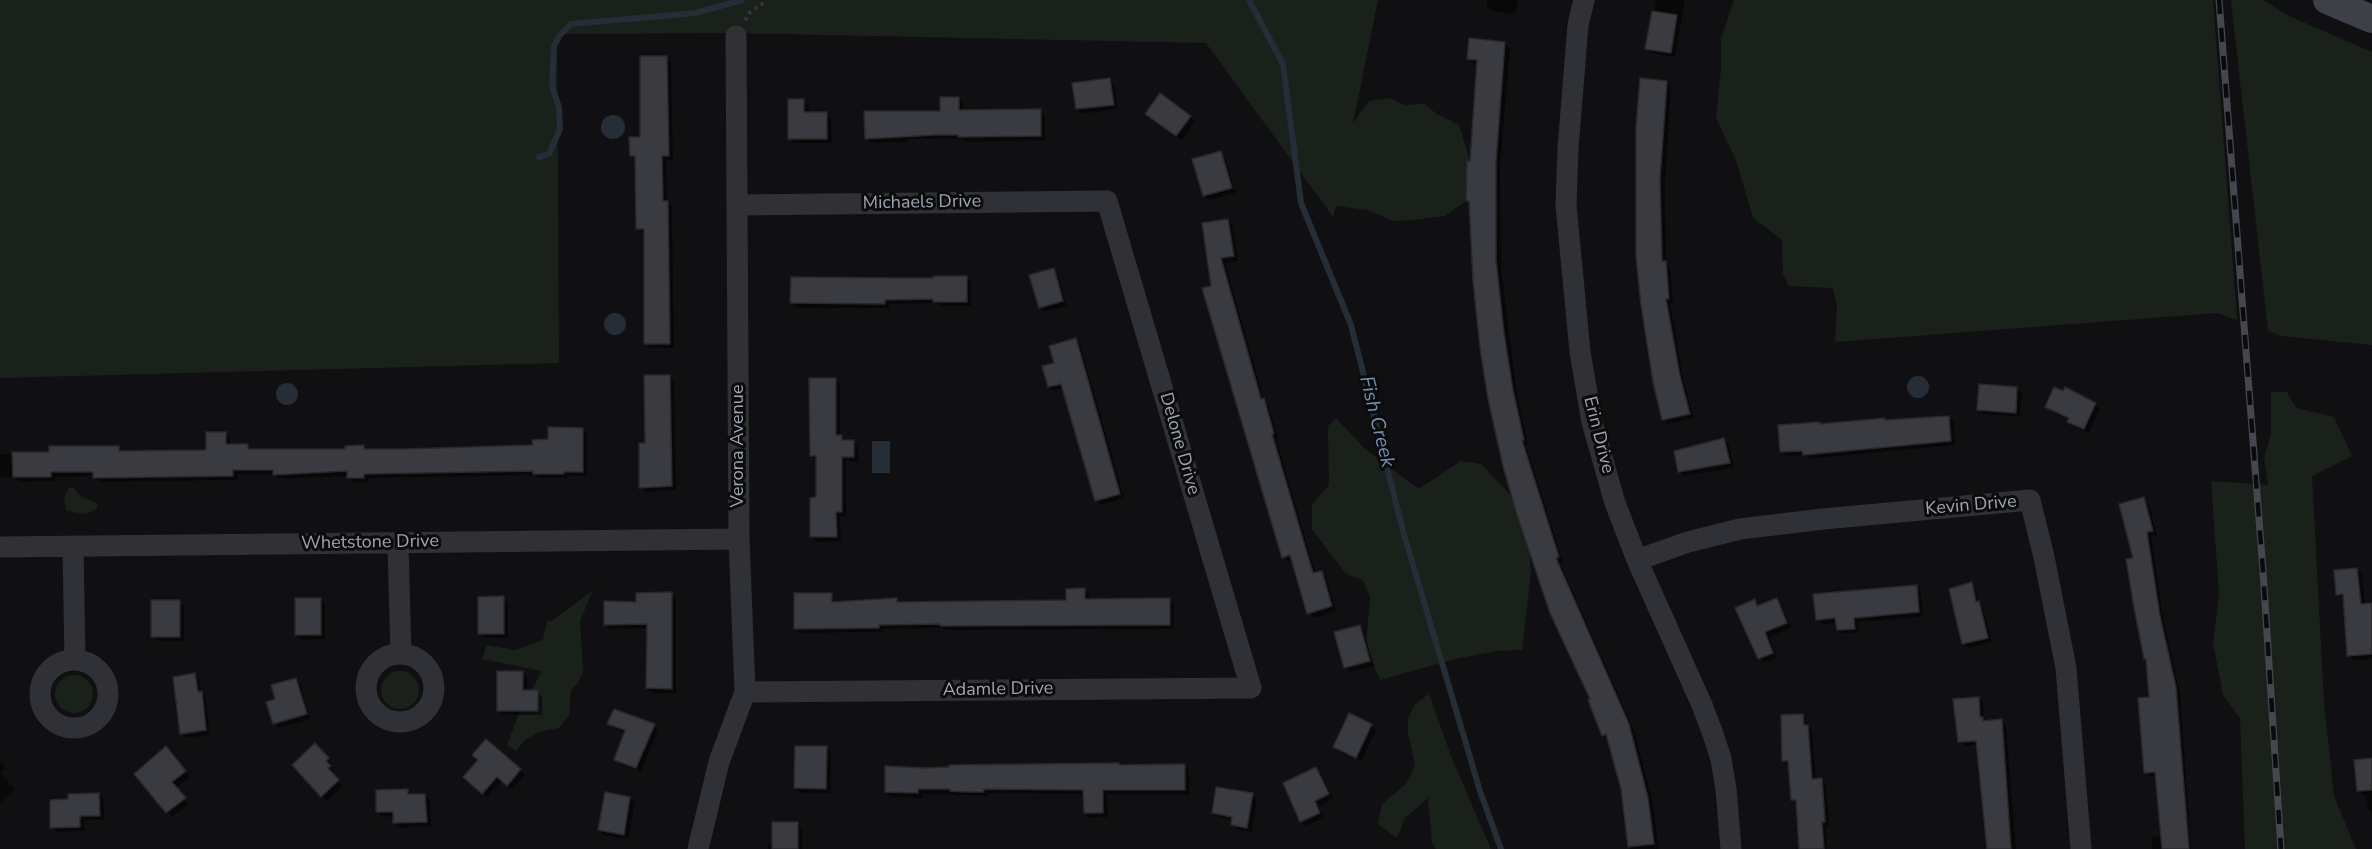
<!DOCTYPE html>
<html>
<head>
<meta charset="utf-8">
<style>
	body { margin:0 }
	canvas { display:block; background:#100f11 }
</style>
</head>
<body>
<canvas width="2372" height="849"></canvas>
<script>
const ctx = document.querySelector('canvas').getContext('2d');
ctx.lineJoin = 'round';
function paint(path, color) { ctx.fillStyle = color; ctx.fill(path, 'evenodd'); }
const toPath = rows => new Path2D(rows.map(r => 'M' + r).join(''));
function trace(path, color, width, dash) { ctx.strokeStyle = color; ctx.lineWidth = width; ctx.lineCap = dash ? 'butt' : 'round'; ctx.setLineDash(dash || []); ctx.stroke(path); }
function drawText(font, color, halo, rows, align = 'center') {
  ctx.font = font + ' "Nunito Sans",sans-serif'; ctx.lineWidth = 6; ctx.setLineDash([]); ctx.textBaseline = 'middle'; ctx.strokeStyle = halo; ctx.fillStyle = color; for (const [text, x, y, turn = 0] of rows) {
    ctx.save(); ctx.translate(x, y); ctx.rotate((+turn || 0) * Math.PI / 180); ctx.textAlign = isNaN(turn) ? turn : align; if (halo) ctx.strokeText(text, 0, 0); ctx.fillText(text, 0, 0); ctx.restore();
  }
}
const green = toPath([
	[0,0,1378,0,1353,123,1369,101,1391,98,1404,105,1424,104,1437,114,1459,125,1469,158,1466,201,1445,216,1415,220,1393,221,1368,210,1336,206,1333,217,1206,43,731,33,557,34,559,363,0,378],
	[1734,0,2213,0,2237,320,2217,313,1835,342,1837,306,1833,288,1789,286,1783,274,1782,240,1753,218,1736,160,1716,118,1721,68,1721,39],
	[2231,0,2263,0,2289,16,2372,52,2372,345,2281,336,2268,331],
	[2271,392,2287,392,2296,408,2334,417,2352,456,2312,476,2324,703,2334,796,2356,849,2245,849,2240,718,2223,695,2213,643,2219,594,2211,481,2268,485,2264,458,2271,435],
	[1336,418,1364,448,1419,489,1461,461,1481,464,1526,512,1531,574,1522,650,1496,651,1455,659,1380,680,1366,646,1370,597,1363,580,1346,574,1312,529,1312,505,1329,485,1328,426],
	[73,487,80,496,96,503,98,507,96,509,86,514,67,511,64,501,66,494,69,488],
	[593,590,580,621,583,671,578,683,571,690,569,716,559,728,538,732,525,740,516,751,507,745,518,716,542,671,482,659,487,645,515,650,543,640,547,621,552,621],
	'381 690a19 19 0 1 1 38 0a19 19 0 1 1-38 0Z',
	'55 694a19 19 0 1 1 38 0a19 19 0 1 1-38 0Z',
	[1429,694,1451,756,1491,849,1436,849,1432,843,1428,798,1405,818,1397,838,1378,824,1382,804,1406,784,1415,765,1408,734,1408,719,1414,705]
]);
const water = toPath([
	'601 127a12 12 0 1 1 24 0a12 12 0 1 1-24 0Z',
	'604 324a11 11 0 1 1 22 0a11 11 0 1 1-22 0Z',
	'1907 387a11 11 0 1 1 22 0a11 11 0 1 1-22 0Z',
	'276 394a11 11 0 1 1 22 0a11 11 0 1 1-22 0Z',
	[872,441,890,441,890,473,872,473]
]);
const shadow = toPath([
	[1487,0,1518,0,1515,15,1491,11,1486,6],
	[1656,0,1685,0,1675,57,1652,53,1647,48],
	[1505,43,1510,48,1500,168,1501,266,1517,396,1528,444,1526,445,1563,562,1560,562,1634,730,1653,804,1659,849,1630,849,1622,789,1609,740,1603,735,1592,700,1552,612,1471,203,1468,200,1478,64,1473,63,1469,59],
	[666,58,671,62,673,160,666,160,667,201,672,207,674,348,650,348,646,343,645,233,637,228,637,161,631,156,641,139],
	[1110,80,1114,85,1118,109,1082,114,1077,109],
	[1642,80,1667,82,1671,87,1665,184,1666,264,1670,267,1673,303,1670,303,1684,382,1694,418,1668,424,1664,419],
	[958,98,963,103,963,111,1040,111,1045,116,1045,140,965,142,962,139,907,139,907,142,871,143,866,138,942,112],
	[804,101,809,106,809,114,827,114,831,119,832,143,794,143,790,138],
	[1190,117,1195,121,1182,140,1152,119],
	[1220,153,1225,157,1236,193,1209,200,1204,195],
	[1228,221,1233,226,1238,261,1225,263,1264,400,1268,404,1278,438,1276,439,1316,574,1321,572,1326,577,1336,611,1314,618,1309,613,1293,560,1288,562,1283,557,1212,287],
	[1053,270,1058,275,1067,306,1045,312,1040,308],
	[966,277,971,282,971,306,940,306,937,303,889,304,889,308,797,308,792,303,894,280],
	[1075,339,1080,344,1124,498,1101,505,1096,500,1064,388,1054,391,1049,387,1055,364],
	[669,376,674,381,676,490,646,492,641,487,647,444],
	[835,379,840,384,840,436,847,442,853,442,858,447,858,462,846,461,846,516,840,516,841,541,817,542,812,537,818,499,816,461,811,456],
	[2017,389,2022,393,2020,417,1984,414,1979,410],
	[2095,405,2099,409,2089,433,2073,426,2070,420,2052,412,2047,407],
	[1949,418,1954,422,1955,445,1809,459,1805,455,1786,456,1781,451,1821,426],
	[582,429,587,434,587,476,568,476,568,478,539,478,536,475,368,478,368,482,353,483,349,476,280,479,275,475,238,474,237,480,99,482,94,476,55,477,55,481,48,481,19,482,14,477,0,477,0,454,50,454,119,447,124,453,207,451,225,434,230,439,230,445,247,445,252,451,347,451,363,447,367,450,534,447],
	[1724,439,1729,444,1734,468,1685,476,1680,471],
	[2144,499,2149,504,2157,535,2151,537,2164,622,2180,692,2191,849,2152,849,2151,837,2162,836,2157,776,2150,777,2145,772,2151,699,2135,559],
	[2357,570,2362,574,2365,605,2372,605,2372,659,2353,660,2348,655,2344,599,2338,594],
	[1971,584,1976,589,1979,603,1983,607,1992,642,1968,648,1964,643],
	[1916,587,1921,592,1923,617,1858,622,1859,633,1843,634,1838,630,1837,623,1822,624,1817,619],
	[1084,589,1089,594,1089,601,1169,600,1174,604,1174,629,946,630,944,628,883,629,883,632,800,633,795,628,832,595,837,603,896,600,900,604,1067,601],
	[672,594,676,599,676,693,652,693,647,688,648,628,610,629,605,624,637,603],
	[503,598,508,603,508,638,484,638,480,634],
	[320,599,325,604,325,639,301,640,296,635],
	[1777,600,1781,605,1791,628,1769,637,1777,658,1764,663,1760,659,1737,609,1754,601,1760,607],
	[180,602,184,606,184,641,157,641,152,636],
	[1359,626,1364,631,1374,666,1350,672,1345,667],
	[522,673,527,678,527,692,537,692,542,697,542,715,503,715,498,710],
	[195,675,199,680,201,693,206,698,209,728,184,732,184,735,209,731,210,735,186,738,182,734],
	[295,679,300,684,310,719,279,728,274,723],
	[1978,698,1983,703,1984,721,2001,721,2006,726,2016,849,1989,849,1978,745,1965,746,1960,742],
	[1803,715,1812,731,1816,780,1821,780,1826,784,1829,826,1826,827,1827,849,1795,849,1801,847,1798,805,1792,799,1789,766,1784,761],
	[609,723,654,726,658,730,641,772,621,764,616,760,626,733,614,728],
	[1371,725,1376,730,1361,762,1339,752,1335,747],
	[315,746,332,764,330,767,334,771,331,774,342,786,327,801,322,796],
	[826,748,831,752,831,793,800,793,796,788],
	[171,753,190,777,176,788,189,804,172,817,136,774],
	[2372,760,2372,814,2368,810,2366,795,2363,795,2358,790],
	[0,762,6,768,0,773,15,789,0,803],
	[1185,766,1189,771,1190,795,1107,794,1108,817,1090,818,1085,813,1085,794,988,793,988,796,923,794,923,798,891,797,886,792,925,769],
	[1316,769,1321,774,1333,799,1319,806,1324,818,1306,826,1301,822],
	[520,770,525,775,512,789,502,780,488,797,470,782],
	[407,790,412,796,425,795,430,800,431,826,400,828,395,823,395,816,382,817,378,812],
	[99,794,104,799,104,820,84,820,85,831,57,832,52,827,70,801],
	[1253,795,1257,800,1252,832,1237,829,1232,825,1233,820,1218,817,1214,813],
	[630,799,635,803,628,839,604,835,600,830],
	[797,823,802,828,802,849,768,849,768,844,773,844]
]);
const stream = toPath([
	[1249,0,1283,64,1301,203,1351,325,1403,531,1480,791,1501,849],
	[539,157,549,154,560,129,559,107,552,87,554,47,559,36,571,24,695,13,742,0]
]);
const building = toPath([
	[1652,11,1677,15,1671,53,1645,49,1652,11],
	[1469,38,1505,42,1496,162,1496,260,1504,333,1513,390,1524,440,1522,440,1559,557,1556,558,1629,724,1648,798,1654,844,1628,847,1621,789,1606,734,1602,736,1588,700,1590,699,1550,613,1517,515,1503,466,1488,399,1480,348,1473,281,1469,201,1466,201,1467,161,1470,161,1477,60,1467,59,1469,38],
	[640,56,667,56,669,156,662,156,663,201,668,201,670,344,644,344,644,229,636,229,635,156,630,156,629,137,640,137,640,56],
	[1110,78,1114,105,1076,109,1072,83,1110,78],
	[1640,78,1667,81,1660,179,1662,261,1666,261,1669,299,1666,299,1680,376,1690,414,1662,420,1653,382,1641,305,1636,256,1636,127,1640,78],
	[1160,93,1191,116,1176,136,1145,114,1160,93],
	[940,97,959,97,959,110,1041,109,1041,136,958,137,958,135,935,135,865,139,864,111,940,111,940,97],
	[788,99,804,99,804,112,827,112,827,139,788,139,788,99],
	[1221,151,1232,188,1203,196,1192,159,1221,151],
	[1228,219,1234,256,1221,258,1261,399,1264,398,1274,434,1272,434,1313,573,1322,571,1332,606,1307,614,1290,555,1282,558,1202,288,1211,286,1202,223,1228,219],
	[1054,268,1063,301,1039,308,1029,275,1054,268],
	[933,276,967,276,967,302,933,302,933,299,885,300,885,304,790,303,791,277,894,278,933,278,933,276],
	[1076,338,1120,494,1095,501,1061,384,1048,387,1042,366,1054,363,1049,346,1076,338],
	[644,375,670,375,672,486,639,488,639,443,645,443,644,375],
	[809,378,836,378,836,435,842,435,842,440,854,440,854,457,842,457,842,512,836,512,837,537,810,537,810,498,816,497,816,456,810,456,809,378],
	[1979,384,2017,387,2016,413,1977,410,1979,384],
	[2054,387,2063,391,2065,387,2096,403,2084,429,2067,422,2069,418,2045,407,2054,387],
	[1949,416,1951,441,1803,455,1802,451,1780,452,1778,425,1820,422,1820,424,1885,418,1885,420,1949,416],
	[548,427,583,428,583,472,564,472,564,474,533,474,533,471,364,474,364,478,347,478,347,471,273,475,273,470,233,470,233,476,93,478,93,472,51,472,51,477,13,477,12,452,49,452,49,446,119,446,119,451,206,450,206,432,226,432,226,444,248,444,248,449,345,449,345,446,364,445,364,449,405,449,533,445,532,440,548,439,548,427],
	[1724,438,1730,463,1678,472,1674,451,1724,438],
	[2144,497,2153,531,2147,532,2160,616,2176,687,2189,849,2162,849,2155,772,2144,773,2138,698,2149,697,2146,659,2144,659,2133,602,2126,559,2133,558,2119,504,2144,497],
	[2357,568,2361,604,2372,603,2372,654,2347,656,2343,594,2336,595,2334,570,2357,568],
	[1972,582,1976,602,1979,601,1988,638,1962,644,1949,589,1972,582],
	[1917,585,1919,612,1854,618,1855,629,1837,630,1835,618,1816,620,1813,594,1917,585],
	[1085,588,1085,599,1170,598,1170,625,940,626,940,624,879,625,879,628,794,629,794,593,832,593,832,602,897,598,897,602,1066,600,1066,589,1085,588],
	[672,592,672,689,646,688,647,624,604,625,604,601,636,602,636,593,672,592],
	[504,596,504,634,478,634,478,597,504,596],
	[295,598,321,598,321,635,295,635,295,598],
	[1777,598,1787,623,1765,632,1773,653,1758,659,1735,608,1755,599,1757,606,1777,598],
	[151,600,180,600,180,637,151,637,151,600],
	[1360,625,1370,661,1344,668,1334,632,1360,625],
	[497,671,523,671,523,690,538,690,538,711,497,711,497,671],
	[195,673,198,692,202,691,206,730,180,734,173,677,195,673],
	[296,678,307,714,273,724,266,702,275,699,271,685,296,678],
	[1979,697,1980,717,1983,717,1983,721,2002,719,2011,849,1987,849,1976,741,1958,742,1953,699,1979,697],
	[614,709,655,724,636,768,614,760,625,730,607,724,614,709],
	[1349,713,1372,724,1356,758,1333,747,1349,713],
	[1803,714,1804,725,1808,725,1812,779,1822,778,1825,822,1822,822,1824,849,1799,849,1796,800,1791,800,1788,761,1782,761,1781,715,1803,714],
	[486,739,521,769,507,786,497,777,482,794,463,777,478,760,472,755,486,739],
	[315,743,329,758,326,761,331,766,328,768,339,780,321,797,292,765,315,743],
	[166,746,186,771,172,782,186,798,166,813,134,774,166,746],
	[795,746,827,746,826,789,794,788,795,746],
	[2372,758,2372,790,2357,791,2354,760,2372,758],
	[1119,763,1119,765,1185,764,1185,790,1103,790,1103,813,1084,813,1083,790,983,789,984,792,966,792,950,791,950,789,918,789,918,793,885,792,885,766,925,768,949,767,949,765,1119,763],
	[1316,767,1329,794,1315,801,1320,813,1300,822,1283,783,1316,767],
	[1216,787,1253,793,1247,828,1231,825,1232,817,1212,813,1216,787],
	[408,789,408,794,425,794,427,822,393,823,393,812,376,812,376,790,408,789],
	[605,792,630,797,624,835,598,830,605,792],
	[99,793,100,816,80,816,80,827,50,828,50,800,68,799,68,794,99,793],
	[772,822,798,822,798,849,772,849,772,822]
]);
const path = toPath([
	[745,20,750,12,765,2,765,0]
]);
const minor = toPath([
	[1584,0,1578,25,1568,148,1566,205,1580,352,1592,422,1615,503,1637,560,1702,705,1713,734,1721,759,1726,789,1731,849],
	[737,205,1107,201,1251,688,745,692],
	[398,544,401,654],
	[73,546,75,660],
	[0,547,739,539],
	[1637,560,1688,542,1740,529,1823,519,2030,500,2044,557,2066,668,2081,849],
	'366 688a34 34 0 1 1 68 0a34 34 0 1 1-68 0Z',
	'40 694a34 34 0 1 1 68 0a34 34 0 1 1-68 0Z',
	[698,849,719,762,745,692,739,539,736,36]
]);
const secondary = toPath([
	[2327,0,2372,19]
]);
const rail = toPath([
	[2219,0,2263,571,2281,849]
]);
const streetNames = [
	["Michaels Drive",922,203,-1],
	["Erin Drive",1598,435,76],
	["Delone Drive",1179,444,74],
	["Verona Avenue",739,446,-90],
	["Kevin Drive",1971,506,-5],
	["Whetstone Drive",370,543,-1],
	["Adamle Drive",998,690,-1]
];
const waterNames = [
	["Fish Creek",1376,422,76]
];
paint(green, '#1a211b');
paint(water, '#252d36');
paint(shadow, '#0007');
trace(stream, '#252d36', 6);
paint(building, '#3a3b41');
trace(building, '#29292d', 1.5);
trace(path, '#36383d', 4, [3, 4.5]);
trace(minor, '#303136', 21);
trace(secondary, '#3e4047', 28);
trace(rail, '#45474e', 7);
trace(rail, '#0b0b0c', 4.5, [14]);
drawText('18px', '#9fa4b4', '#0b0b0c', streetNames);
drawText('italic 20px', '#7191b3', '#0b0b0c', waterNames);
</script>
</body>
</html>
